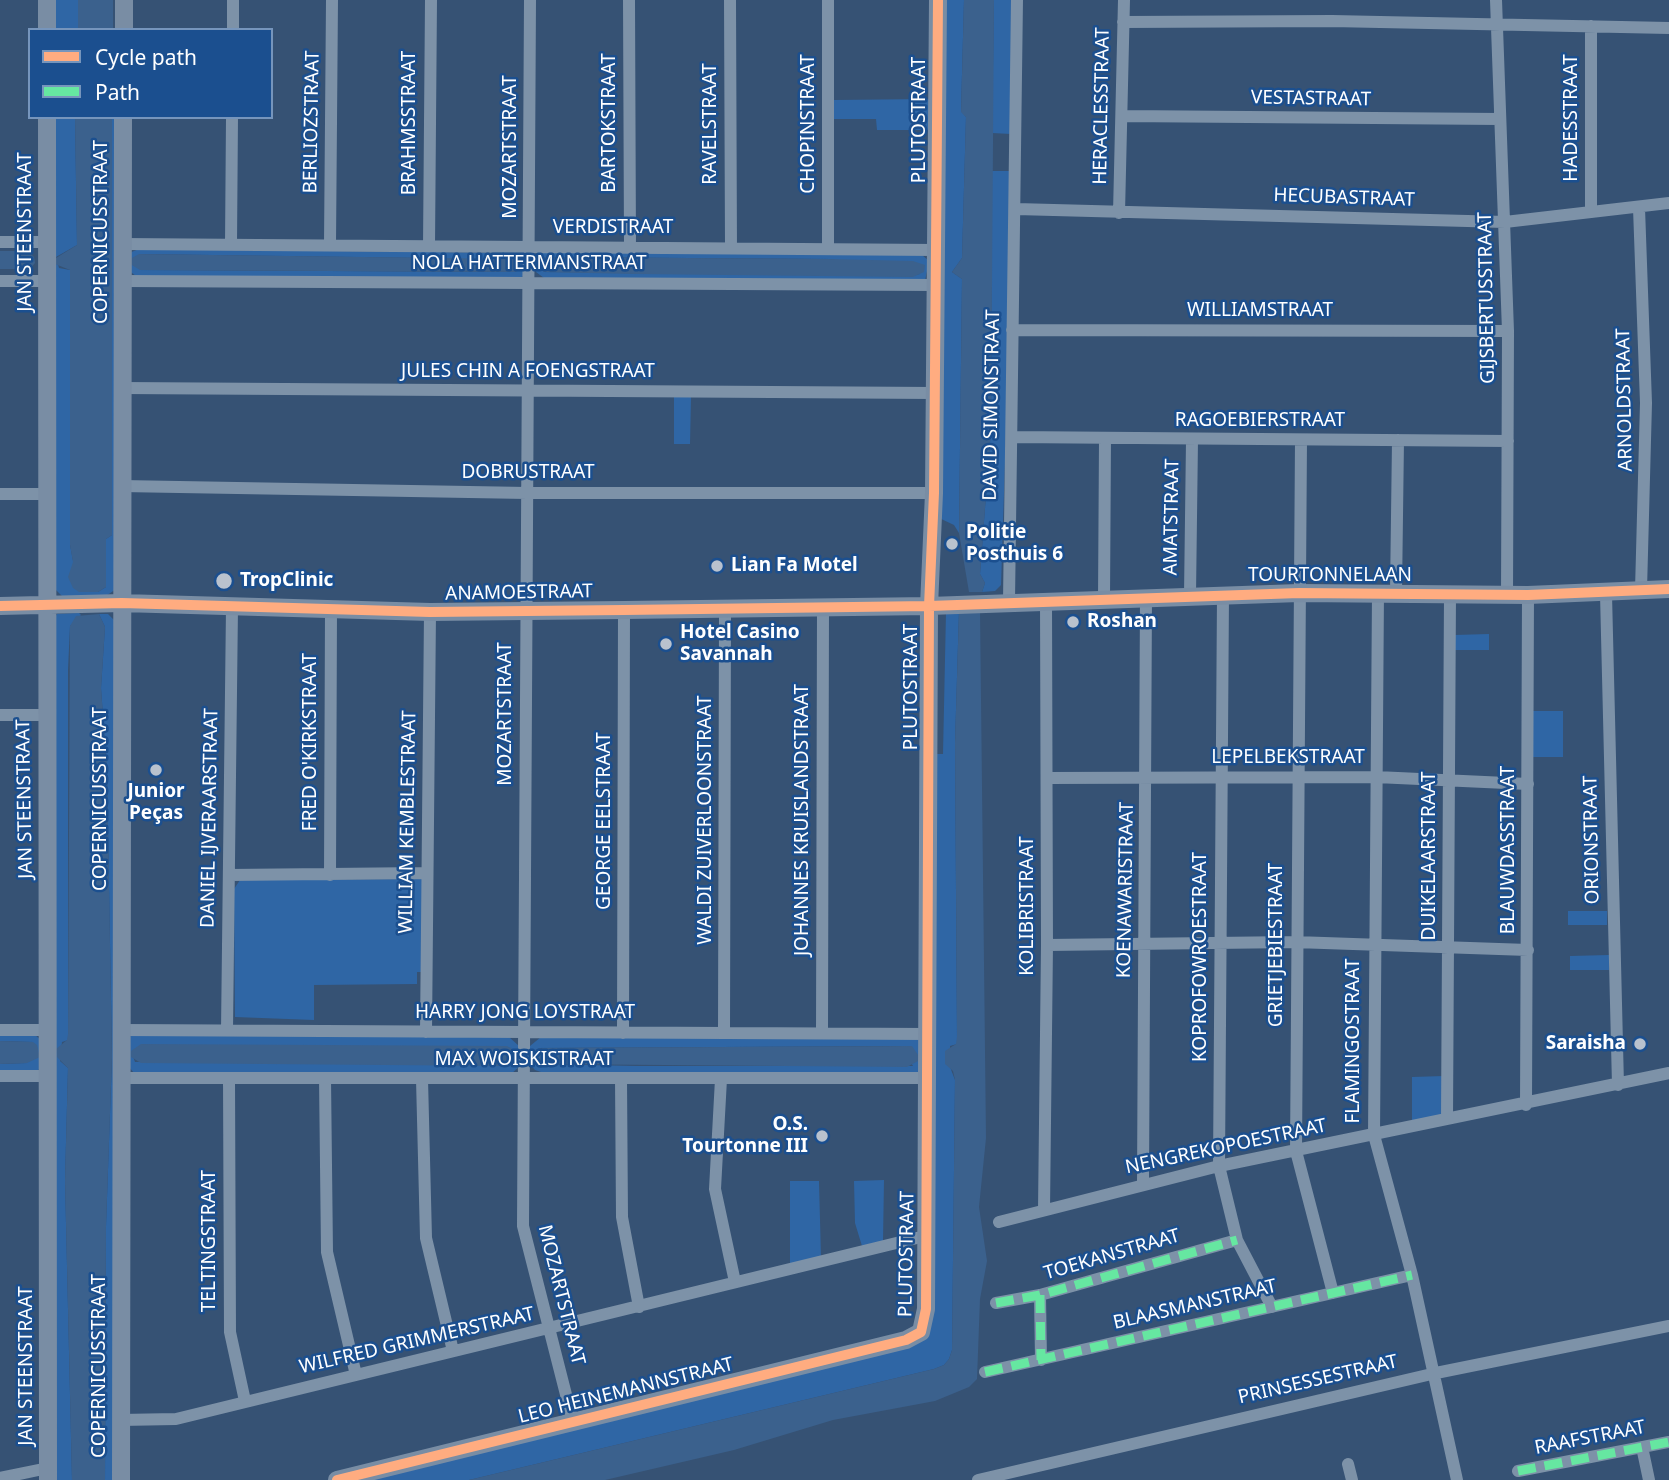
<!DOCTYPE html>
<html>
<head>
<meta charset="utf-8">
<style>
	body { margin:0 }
	#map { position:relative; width:1669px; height:1480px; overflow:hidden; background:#365274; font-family:"Noto Sans",sans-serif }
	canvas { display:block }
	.legend { position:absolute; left:28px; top:28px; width:245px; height:91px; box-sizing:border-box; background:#1b4f8f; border:2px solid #7695bc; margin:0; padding:9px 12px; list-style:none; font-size:21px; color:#fff }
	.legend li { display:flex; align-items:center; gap:14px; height:35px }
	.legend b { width:35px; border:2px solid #7695bc }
</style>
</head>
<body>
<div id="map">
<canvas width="1669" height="1480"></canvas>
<ul class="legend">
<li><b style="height:9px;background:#ffac80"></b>Cycle path</li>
<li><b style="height:9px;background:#66e7a1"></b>Path</li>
</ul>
</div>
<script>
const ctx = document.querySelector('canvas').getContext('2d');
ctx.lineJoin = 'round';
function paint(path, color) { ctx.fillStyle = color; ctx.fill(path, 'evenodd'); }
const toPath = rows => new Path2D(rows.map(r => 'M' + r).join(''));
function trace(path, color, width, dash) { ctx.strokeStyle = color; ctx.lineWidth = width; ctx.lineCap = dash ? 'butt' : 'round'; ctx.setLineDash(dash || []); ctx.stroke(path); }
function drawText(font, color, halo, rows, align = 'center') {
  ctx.font = font + ' "Noto Sans",sans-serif'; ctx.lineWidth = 5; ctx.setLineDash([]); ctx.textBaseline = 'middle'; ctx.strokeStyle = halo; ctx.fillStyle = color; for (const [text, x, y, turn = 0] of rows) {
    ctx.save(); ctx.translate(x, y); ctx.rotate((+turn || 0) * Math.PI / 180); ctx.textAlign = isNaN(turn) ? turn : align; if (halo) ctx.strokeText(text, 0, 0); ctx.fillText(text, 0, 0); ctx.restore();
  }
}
const green = toPath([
	[53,0,78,0,78,30,53,30],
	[942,0,964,0,961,111,966,117,962,258,952,272,962,279,959,533,954,525,937,517],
	[994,0,1012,0,1011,134,992,133],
	[929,99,929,130,877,130,876,119,834,119,834,100],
	[53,117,75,117,77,245,56,257,59,268,70,270,70,545,79,592,98,592,106,587,106,539,112,535,112,117,118,117,116,589,106,596,63,597,53,587],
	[992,171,1010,171,1006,430,1001,585,995,591,982,592,985,583,980,574,991,429],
	[139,249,521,253,524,257,523,276,519,279,136,276,128,270,129,253],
	[139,254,429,258,520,269,515,272,140,270],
	[542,251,922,255,929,261,925,281,544,278,536,272,536,257],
	[545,257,829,259,920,275,545,272,541,270],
	[674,397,691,397,690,444,674,444],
	[959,611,955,743,957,1036,957,1044,950,1046,950,1067,955,1080,952,1350,949,1359,944,1365,934,1369,469,1480,361,1480,920,1341,933,754,943,754,946,612],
	[79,613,81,615,70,626,68,670,68,1040,62,1042,60,1061,68,1068,65,1180,72,1480,51,1480,53,621,57,614],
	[99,614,108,614,115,621,116,1480,105,1480,106,1226,112,1057,107,772,101,688,105,627],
	[1489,634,1489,650,1454,650,1454,635],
	[1529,711,1563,711,1563,757,1530,757],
	[422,879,422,972,417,972,417,984,314,985,314,1020,235,1017,234,889,240,880],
	[1568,911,1607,911,1607,925,1568,925],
	[1609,955,1609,970,1570,970,1570,956],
	[0,1034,35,1035,41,1040,42,1067,38,1070,0,1072,0,1064,27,1063,33,1042,0,1041],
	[133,1035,509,1037,519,1046,520,1066,511,1074,135,1074,128,1066,129,1037],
	[398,1046,512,1047,135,1062,131,1051],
	[541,1037,916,1039,920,1041,919,1074,541,1072,535,1070,528,1062,530,1046],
	[900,1046,913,1066,637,1066,540,1064,533,1059,533,1051,540,1048],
	[1444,1076,1443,1116,1412,1124,1412,1077],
	[884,1180,883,1241,862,1246,855,1223,854,1181],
	[790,1181,819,1181,821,1258,790,1266]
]);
const water = toPath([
	[78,0,113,0,113,30,78,30],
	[964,0,994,0,991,429,980,574,985,583,982,592,969,592,959,533,962,279,952,272,962,258,966,117,961,112],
	[75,117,112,117,112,535,106,539,106,587,98,592,79,592,73,588,68,577,73,562,70,545,70,270,55,264,56,258,77,245],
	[0,251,28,251,34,257,35,263,30,269,0,269],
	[139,254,515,259,520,263,520,270,515,272,140,270,130,264,130,259],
	[545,257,829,259,913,261,925,265,924,272,913,277,633,274,544,272,538,267,539,261],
	[980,610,986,1138,979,1207,987,1261,980,1299,977,1379,969,1387,935,1401,833,1420,734,1450,605,1480,469,1480,934,1369,944,1365,949,1359,952,1350,955,1080,953,1071,945,1064,945,1051,956,1044,957,1036,955,743,959,611],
	[99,614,105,627,101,688,107,772,112,1057,106,1226,105,1480,72,1480,65,1180,68,1068,57,1057,56,1049,67,1040,68,1034,70,626,76,616],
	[0,1041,33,1042,37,1045,40,1057,27,1063,0,1064],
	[141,1044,507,1046,514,1050,514,1059,507,1066,141,1063,131,1057,131,1051],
	[912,1046,918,1055,918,1061,907,1067,540,1064,533,1059,533,1051,540,1048]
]);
const street = toPath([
	[530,0,523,1226,573,1422],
	[629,0,630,246],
	[730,0,731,248],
	[828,0,828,248],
	[1496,0,1508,331,1507,595],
	[1123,22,1332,21,1669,28],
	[233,30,233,0],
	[1122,116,1500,119],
	[1639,208,1646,403,1641,590],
	[1016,209,1505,222,1669,203],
	[1591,210,1591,26],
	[1119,213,1124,0],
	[0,242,47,242],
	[122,244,936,250],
	[231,244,232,117],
	[330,244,332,0],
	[429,246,431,0],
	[0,281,47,281],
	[123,281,936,285],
	[1012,330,1508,331],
	[121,388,935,393],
	[1012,437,1508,441],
	[1301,440,1296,1151,1333,1293],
	[121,486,527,493,934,493],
	[0,494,48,494],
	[1378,592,1374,1135,1412,1275,1457,1480],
	[1396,592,1398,440],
	[1606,594,1618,1085],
	[1190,595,1192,440],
	[1223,595,1219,1166,1237,1240,1272,1307],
	[1104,599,1105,439],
	[1009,601,1017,0],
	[0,715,45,715],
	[1047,778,1376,777,1528,784],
	[229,875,426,873],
	[330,875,331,609],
	[1047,945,1295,942,1528,950],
	[0,1030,48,1030],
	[122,1030,928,1034],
	[227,1030,232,607],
	[426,1032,430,612],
	[623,1033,624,610],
	[724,1033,725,608],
	[822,1033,823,608],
	[0,1076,47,1076],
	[122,1078,927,1078],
	[229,1078,230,1332,245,1401],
	[325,1078,327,1252,356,1375],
	[422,1079,426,1238,453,1351],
	[621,1079,622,1217,639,1307],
	[721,1079,715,1189,735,1282],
	[1526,1105,1528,595],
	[1447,1119,1450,595],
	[1143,1183,1146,597],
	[1044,1210,1047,945,1046,602],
	[999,1222,1219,1166,1669,1073],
	[1040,1295,1041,1360],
	[996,1303,1040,1295,1237,1240],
	[985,1372,1412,1275],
	[120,1420,176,1419,925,1236],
	[1642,1447,1649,1480],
	[1348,1464,1352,1480],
	[1518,1471,1669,1442],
	[0,1478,48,1468],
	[978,1480,1436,1373,1669,1326]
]);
const secondary = toPath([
	[47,30,47,0],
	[124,30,124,0],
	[47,117,48,1480],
	[0,606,122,603,430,612,624,610,929,606,1299,593,1528,595,1669,589],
	[121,1480,123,117],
	[337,1480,906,1340,921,1332,926,1309,929,606,934,493,938,0]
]);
const quiet = toPath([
	[1040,1295,1041,1360],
	[996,1303,1040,1295,1237,1240],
	[985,1372,1412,1275],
	[1518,1471,1669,1442]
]);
const cycleway = toPath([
	[0,606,122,603,430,612,624,610,929,606,1299,593,1528,595,1669,589],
	[337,1480,906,1340,921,1332,926,1309,929,606,934,493,938,0]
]);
const markers = [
	[952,544,7,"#b9c2ce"],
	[717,566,7,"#b9c2ce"],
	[224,581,9,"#b9c2ce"],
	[1073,622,7,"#b9c2ce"],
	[666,644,7,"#b9c2ce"],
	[156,770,7,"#b9c2ce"],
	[1640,1044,7,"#b9c2ce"],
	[822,1136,7,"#b9c2ce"]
];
const streetNames = [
	["VESTASTRAAT",1311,99,1],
	["HERACLESSTRAAT",1102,106,-89],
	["HADESSTRAAT",1572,118,-90],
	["PLUTOSTRAAT",920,120,-90],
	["BERLIOZSTRAAT",312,122,-89],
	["BRAHMSSTRAAT",410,123,-90],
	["BARTOKSTRAAT",610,123,-90],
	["RAVELSTRAAT",711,124,-90],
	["CHOPINSTRAAT",809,124,-90],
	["MOZARTSTRAAT",511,147,-90],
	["HECUBASTRAAT",1344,198,2],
	["VERDISTRAAT",613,228],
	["JAN STEENSTRAAT",26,232,-90],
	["COPERNICUSSTRAAT",102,232,-90],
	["NOLA HATTERMANSTRAAT",529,264],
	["GIJSBERTUSSTRAAT",1487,298,-91],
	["WILLIAMSTRAAT",1260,311],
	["JULES CHIN A FOENGSTRAAT",528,372],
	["ARNOLDSTRAAT",1625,400,-91],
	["DAVID SIMONSTRAAT",992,405,-89],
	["RAGOEBIERSTRAAT",1260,421],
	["DOBRUSTRAAT",528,473],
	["AMATSTRAAT",1172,517,-89],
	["TOURTONNELAAN",1330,576],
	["ANAMOESTRAAT",519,593,-1],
	["PLUTOSTRAAT",912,687,-90],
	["MOZARTSTRAAT",506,714,-90],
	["FRED O'KIRKSTRAAT",311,742,-90],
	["LEPELBEKSTRAAT",1288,758],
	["JAN STEENSTRAAT",25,799,-91],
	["COPERNICUSSTRAAT",101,799,-90],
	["DANIEL IJVERAARSTRAAT",210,818,-89],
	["WALDI ZUIVERLOONSTRAAT",706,820,-90],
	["JOHANNES KRUISLANDSTRAAT",803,820,-90],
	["GEORGE EELSTRAAT",605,821,-90],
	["WILLIAM KEMBLESTRAAT",408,822,-89],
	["ORIONSTRAAT",1592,840,-91],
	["BLAUWDASSTRAAT",1509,850,-90],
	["DUIKELAARSTRAAT",1430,856,-90],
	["KOENAWARISTRAAT",1126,890,-89],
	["KOLIBRISTRAAT",1028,906,-90],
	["GRIETJEBIESTRAAT",1277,945,-90],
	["KOPROFOWROESTRAAT",1201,957,-90],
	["HARRY JONG LOYSTRAAT",525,1013],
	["FLAMINGOSTRAAT",1354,1041,-90],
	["MAX WOISKISTRAAT",524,1060],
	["NENGREKOPOESTRAAT",1226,1147,-12],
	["TELTINGSTRAAT",210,1241,-90],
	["PLUTOSTRAAT",907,1254,-89],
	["TOEKANSTRAAT",1112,1255,-16],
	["MOZARTSTRAAT",561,1295,76],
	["BLAASMANSTRAAT",1195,1305,-13],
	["WILFRED GRIMMERSTRAAT",417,1341,-13],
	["JAN STEENSTRAAT",27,1366,-90],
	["COPERNICUSSTRAAT",100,1366,-90],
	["PRINSESSESTRAAT",1318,1380,-13],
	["LEO HEINEMANNSTRAAT",626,1391,-14],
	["RAAFSTRAAT",1590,1438,-11]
];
const poiNames = [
	["Politie",966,533],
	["Posthuis 6",966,555],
	["Lian Fa Motel",731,566],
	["TropClinic",240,581],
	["Roshan",1087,622],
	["Hotel Casino",680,633],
	["Savannah",680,655],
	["Junior",156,792,"center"],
	["Peças",156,814,"center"],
	["Saraisha",1626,1044,"right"],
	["O.S.",808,1125,"right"],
	["Tourtonne III",808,1147,"right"]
];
paint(green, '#2f66a5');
paint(water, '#3b618d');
trace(street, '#7d92a8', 12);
trace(secondary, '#798da4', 18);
trace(quiet, '#66e7a1', 9, [18, 9]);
trace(cycleway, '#ffac80', 10);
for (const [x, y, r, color] of markers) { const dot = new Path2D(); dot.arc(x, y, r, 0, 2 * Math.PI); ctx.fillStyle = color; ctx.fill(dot); trace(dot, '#1b4f8f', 2.5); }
drawText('19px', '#fff', '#1b4f8f', streetNames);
drawText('bold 19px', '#fff', '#1b4f8f', poiNames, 'left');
</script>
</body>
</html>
